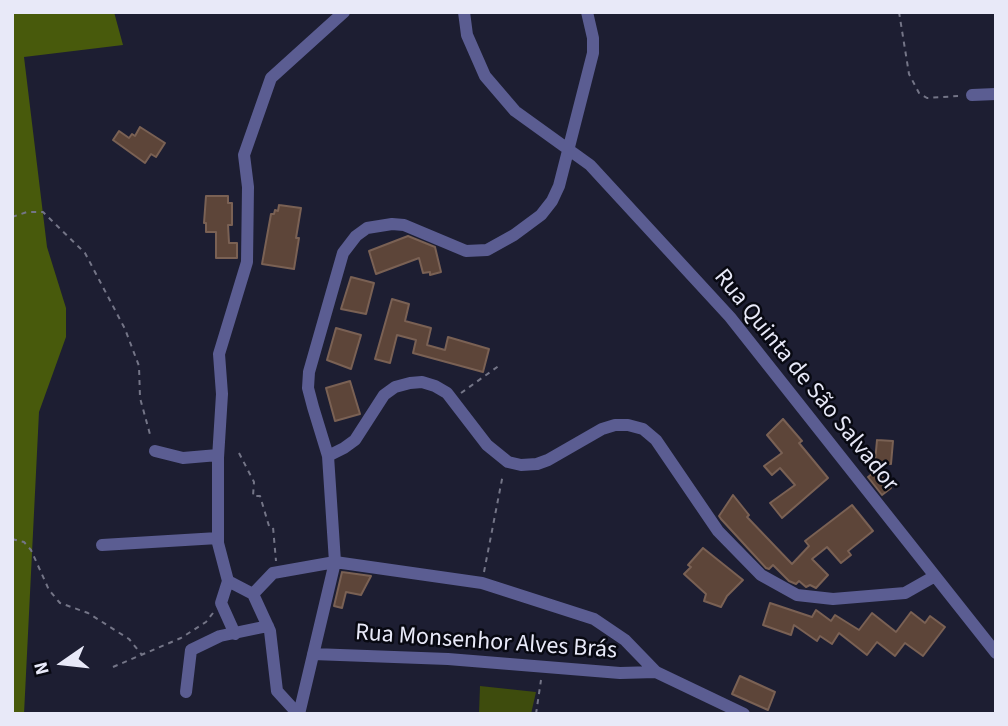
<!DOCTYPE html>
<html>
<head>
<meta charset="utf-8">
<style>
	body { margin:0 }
	#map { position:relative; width:1008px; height:726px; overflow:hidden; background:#1d1e32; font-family:"Source Sans 3",sans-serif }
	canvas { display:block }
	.frame { position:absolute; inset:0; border:14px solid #e8e9f8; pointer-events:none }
	.north { position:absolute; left:28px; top:628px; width:70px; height:70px; -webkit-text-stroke:5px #080912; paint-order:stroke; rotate:256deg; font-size:19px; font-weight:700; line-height:28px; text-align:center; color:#e8e9f8 }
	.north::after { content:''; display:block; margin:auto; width:24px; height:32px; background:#e8e9f8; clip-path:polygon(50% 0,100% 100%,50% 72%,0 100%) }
</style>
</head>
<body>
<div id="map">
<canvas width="1008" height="726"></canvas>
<div class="frame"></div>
<div class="north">N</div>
</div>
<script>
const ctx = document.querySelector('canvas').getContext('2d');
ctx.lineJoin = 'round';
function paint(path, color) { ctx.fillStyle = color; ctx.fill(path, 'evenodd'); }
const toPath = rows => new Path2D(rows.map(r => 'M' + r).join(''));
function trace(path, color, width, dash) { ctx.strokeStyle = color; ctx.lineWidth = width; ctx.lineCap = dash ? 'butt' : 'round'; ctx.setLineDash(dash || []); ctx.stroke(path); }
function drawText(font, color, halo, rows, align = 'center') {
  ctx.font = font + ' "Source Sans 3",sans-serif'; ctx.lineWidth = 5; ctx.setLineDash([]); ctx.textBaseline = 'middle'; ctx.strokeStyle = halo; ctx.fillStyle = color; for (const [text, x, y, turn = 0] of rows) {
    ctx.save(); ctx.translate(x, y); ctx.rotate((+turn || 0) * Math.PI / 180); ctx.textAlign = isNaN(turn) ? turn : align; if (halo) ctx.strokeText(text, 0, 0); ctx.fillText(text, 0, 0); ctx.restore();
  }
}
const green = toPath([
	[480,686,536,692,531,714,479,714]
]);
const forest = toPath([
	[12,12,114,12,123,45,24,57,47,247,66,308,66,337,39,412,24,714,12,714]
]);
const building = toPath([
	[140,127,165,143,156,157,151,154,145,163,113,140,119,131,129,138,132,134,135,136,140,127],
	[206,196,228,196,228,203,232,203,232,225,228,225,229,243,237,243,237,258,216,258,216,232,206,232,206,223,204,223,206,196],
	[279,205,301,208,296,238,299,238,294,269,262,264,271,214,274,214,275,210,278,211,279,205],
	[408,236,435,247,441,272,430,275,430,272,423,273,419,258,376,274,369,251,408,236],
	[351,277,374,283,366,314,341,309,351,277],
	[392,299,409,304,405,321,431,328,427,345,445,350,448,337,489,349,483,372,413,353,416,340,397,335,390,363,375,359,392,299],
	[336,328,361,335,351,369,327,360,336,328],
	[350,381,360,414,335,421,326,388,350,381],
	[783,419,802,441,799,443,828,478,782,518,770,503,795,485,780,468,772,475,764,466,782,453,767,435,783,419],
	[877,440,893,441,891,464,875,462,877,440],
	[877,470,891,488,882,495,868,477,877,470],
	[733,495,749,515,747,517,792,564,809,546,805,541,852,505,873,531,848,551,851,555,841,563,827,547,812,559,828,575,816,588,810,585,806,587,799,581,796,584,789,581,773,565,769,569,766,568,721,519,719,516,733,495],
	[703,548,743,580,727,596,721,607,704,601,706,594,684,574,691,567,688,565,703,548],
	[342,572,371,576,361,595,346,592,342,608,334,606,342,572],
	[770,603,812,617,816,610,831,621,835,615,859,630,872,613,896,632,911,612,925,623,930,616,945,627,923,656,905,643,895,656,877,642,867,655,839,633,832,644,820,636,817,641,794,625,791,635,763,625,770,603],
	[740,676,775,692,768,710,732,694,740,676]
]);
const path = toPath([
	[899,12,909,74,919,93,927,98,958,96],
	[12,217,27,212,43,212,85,253,125,329,139,366,140,398,151,438],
	[461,393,500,365],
	[239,453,254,482,253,496,260,496,269,526,273,527,276,561],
	[12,539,24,542,31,550,49,590,60,603,88,613,129,639,142,655],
	[484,572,503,474],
	[113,667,181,638,206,622,213,613],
	[536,714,541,680]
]);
const minor = toPath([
	[464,12,467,35,485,76,515,111,590,165,730,317,996,653],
	[972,95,996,94],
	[155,451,183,458,218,455],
	[328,456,344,448,355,440,384,395,395,387,410,383,422,382,435,386,447,393,487,445,508,462,521,465,537,464,548,460,602,429,615,425,628,425,643,429,656,440,718,531,761,575,797,595,833,599,905,593,935,576],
	[102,545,218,538],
	[228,581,221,603,235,634],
	[253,594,273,573,335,562,482,583,594,619,625,640,656,672,744,714],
	[313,654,448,659,620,673,656,672],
	[186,692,191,650,220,636,268,626],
	[298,714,277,691,270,631,253,594,228,581,218,543,218,458,222,394,219,354,247,262,248,187,244,155,271,78,344,12],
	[299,714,335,562,328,456,313,407,308,388,309,372,343,253,356,236,367,228,392,224,404,225,466,251,487,250,514,235,541,215,552,201,559,186,593,53,593,38,587,12]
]);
const streetNames = [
	["Rua Quinta de São Salvador",805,381,51],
	["Rua Monsenhor Alves Brás",486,643,4]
];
paint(green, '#3e4c0d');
paint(forest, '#485a0c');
paint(building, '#5d4539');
trace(building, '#7a6154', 2);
trace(path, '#747587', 2, [5, 5]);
trace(minor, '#5b5d92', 12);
drawText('24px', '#e8e9f8', '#080912', streetNames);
</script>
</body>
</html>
